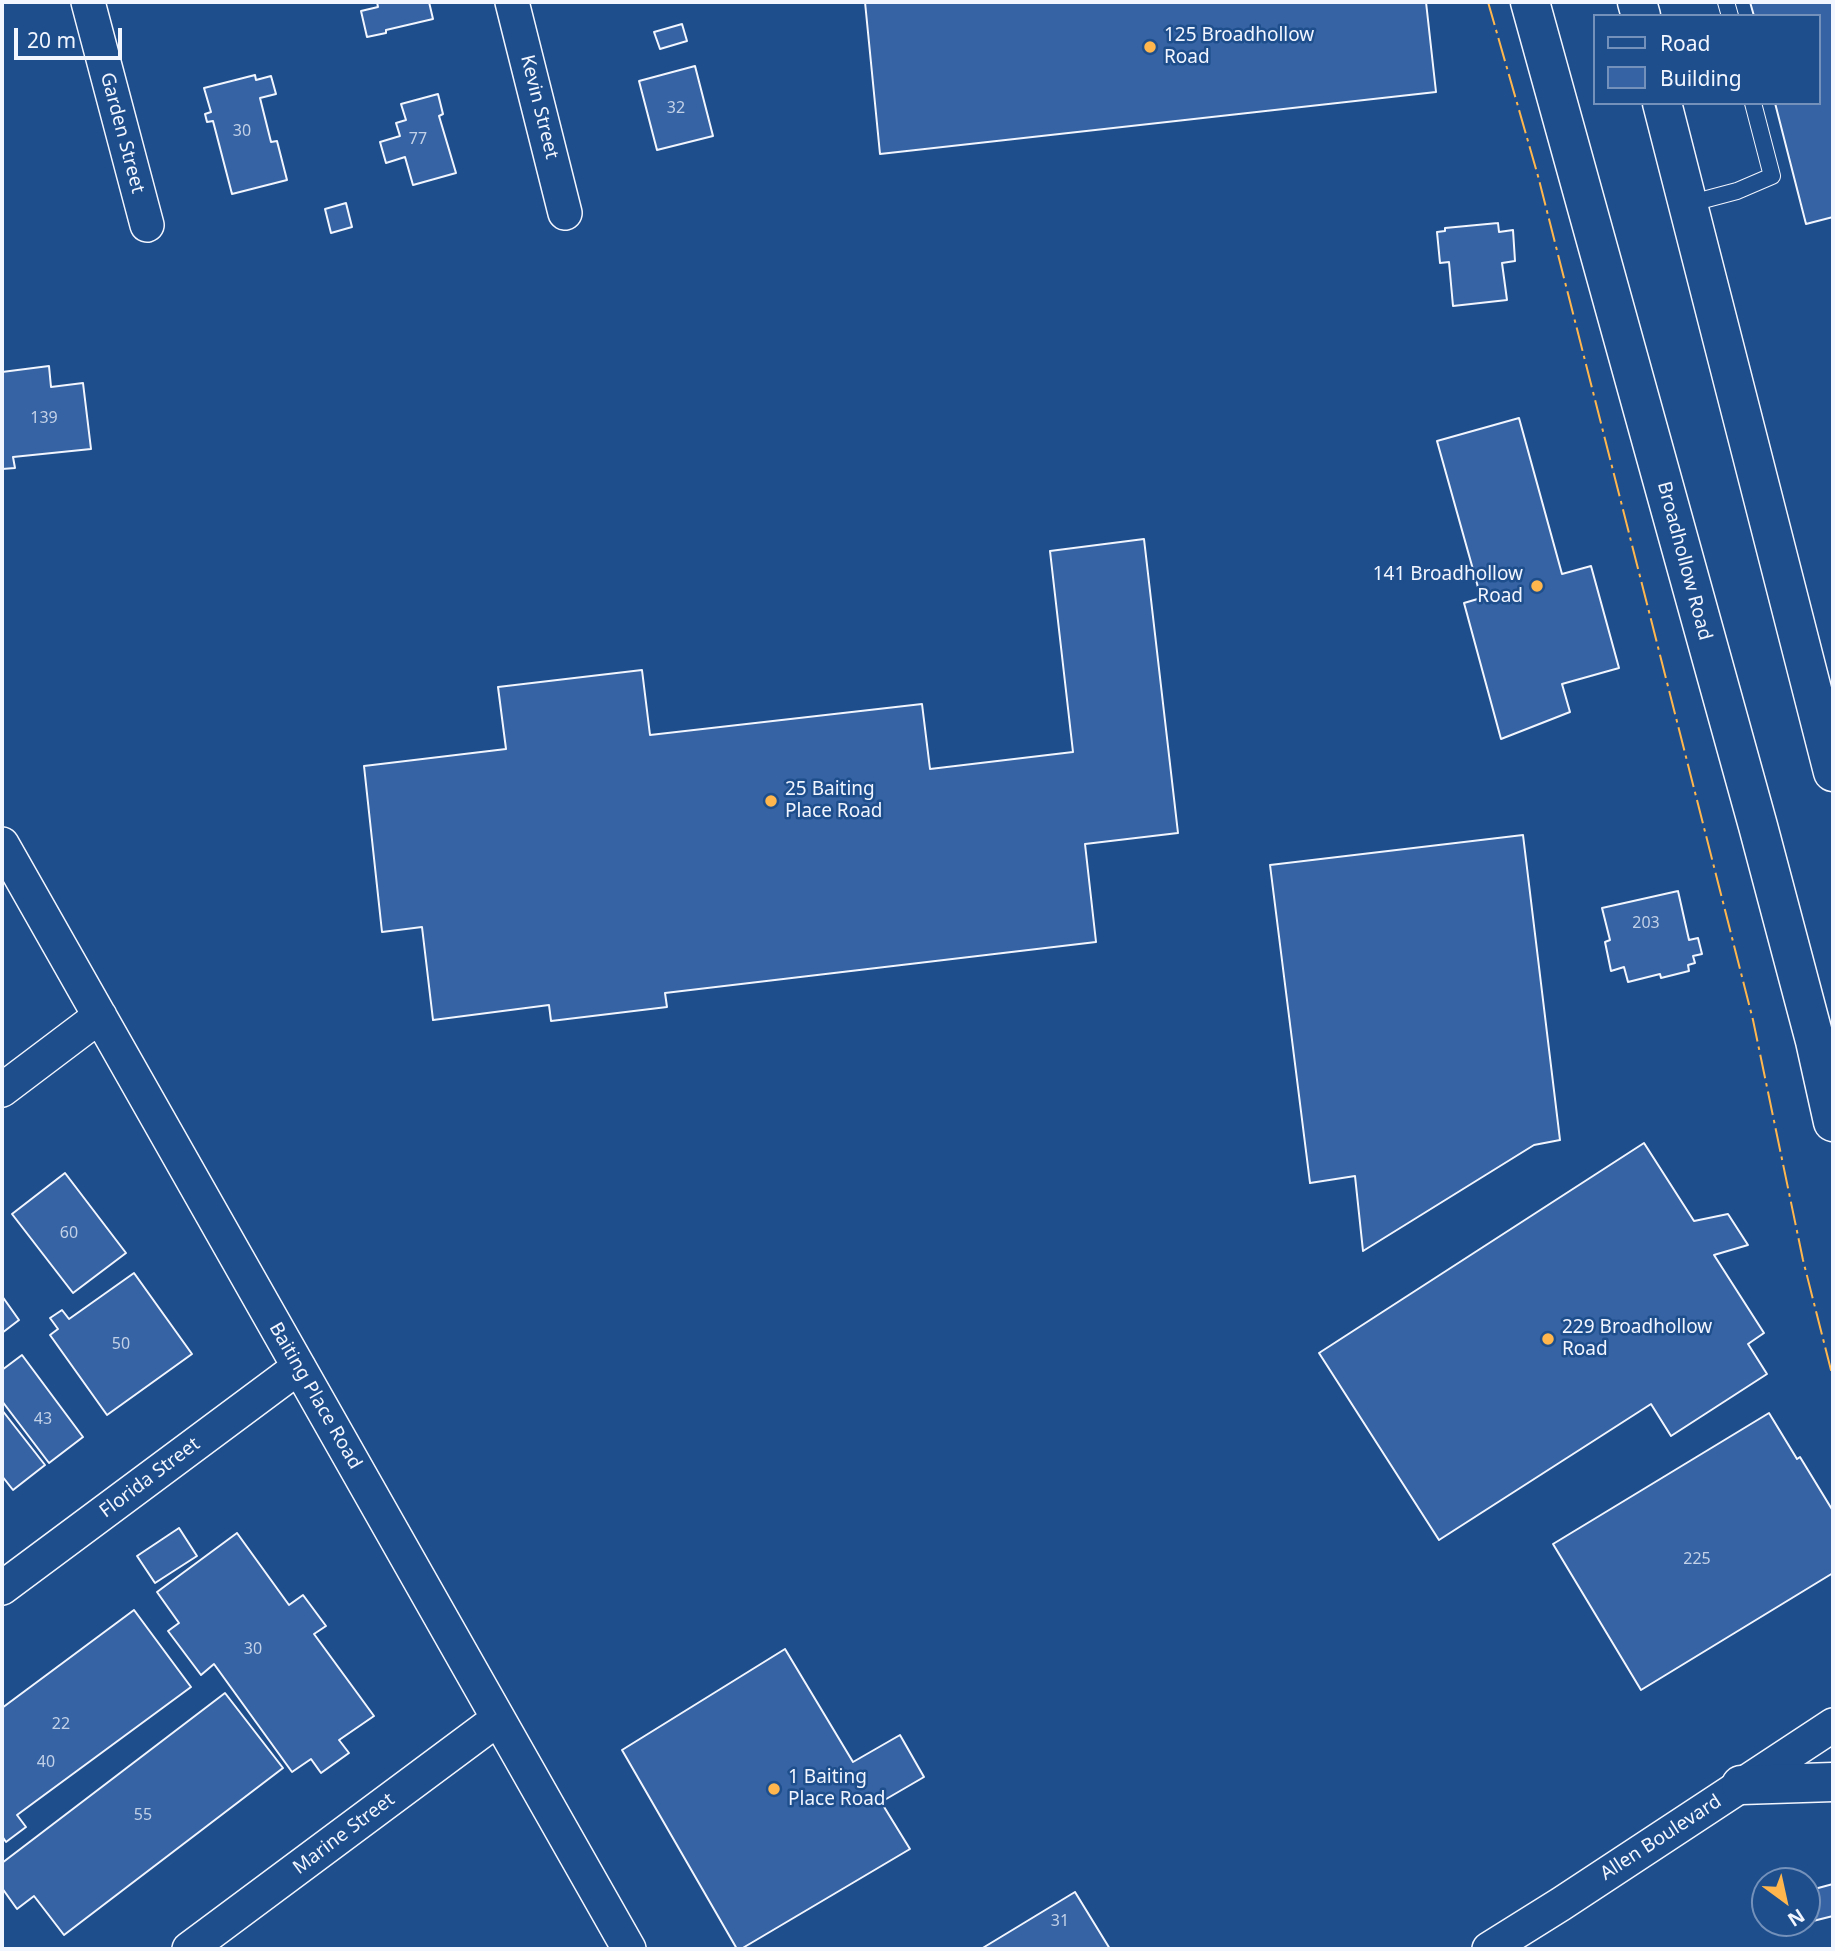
<!DOCTYPE html>
<html>
<head>
<meta charset="utf-8">
<style>
	body { margin:0 }
	#map { position:relative; width:1835px; height:1951px; overflow:hidden; background:#1f4e8c; font-family:"Noto Sans",sans-serif }
	canvas { display:block }
	.frame { position:absolute; inset:0; border:4px solid #f2f6ff; pointer-events:none }
	.legend { position:absolute; left:1593px; top:14px; width:228px; height:91px; box-sizing:border-box; background:#1f4e8c; border:2px solid #7391ba; margin:0; padding:9px 12px; list-style:none; font-size:21px; color:#f2f6ff }
	.legend li { display:flex; align-items:center; gap:14px; height:35px }
	.legend b { width:35px; border:2px solid #7391ba }
	.north { position:absolute; left:1751px; top:1867px; width:70px; height:70px; box-sizing:border-box; background:#1f4e8c; border:2px solid #7391ba; border-radius:50%; rotate:147deg; font-size:19px; font-weight:700; line-height:28px; text-align:center; color:#f2f6ff }
	.north::after { content:''; display:block; margin:auto; width:24px; height:32px; background:#ffb74d; clip-path:polygon(50% 0,100% 100%,50% 72%,0 100%) }
	.scale { position:absolute; left:14px; top:28px; width:108px; height:32px; box-sizing:border-box; border:4px solid #f2f6ff; border-top:0; padding-left:9px; font-size:21px; line-height:24px; white-space:nowrap; color:#f2f6ff; -webkit-text-stroke:5px #1f4e8c; paint-order:stroke }
</style>
</head>
<body>
<div id="map">
<canvas width="1835" height="1951"></canvas>
<div class="frame"></div>
<ul class="legend">
<li><b style="height:9px;background:#1f4e8c"></b>Road</li>
<li><b style="height:19px;background:#3563a3"></b>Building</li>
</ul>
<div class="north">N</div>
<div class="scale">20 m</div>
</div>
<script>
const ctx = document.querySelector('canvas').getContext('2d');
ctx.lineJoin = 'round';
function paint(path, color) { ctx.fillStyle = color; ctx.fill(path, 'evenodd'); }
const toPath = rows => new Path2D(rows.map(r => 'M' + r).join(''));
function trace(path, color, width, dash) { ctx.strokeStyle = color; ctx.lineWidth = width; ctx.lineCap = dash ? 'butt' : 'round'; ctx.setLineDash(dash || []); ctx.stroke(path); }
function drawText(font, color, halo, rows, align = 'center') {
  ctx.font = font + ' "Noto Sans",sans-serif'; ctx.lineWidth = 5; ctx.setLineDash([]); ctx.textBaseline = 'middle'; ctx.strokeStyle = halo; ctx.fillStyle = color; for (const [text, x, y, turn = 0] of rows) {
    ctx.save(); ctx.translate(x, y); ctx.rotate((+turn || 0) * Math.PI / 180); ctx.textAlign = isNaN(turn) ? turn : align; if (halo) ctx.strokeText(text, 0, 0); ctx.fillText(text, 0, 0); ctx.restore();
  }
}
const building = toPath([
	[377,2,429,2,433,19,386,30,386,33,367,37,361,11,378,7,377,2],
	[865,2,1426,2,1436,92,880,154,865,2],
	[1750,2,1833,2,1833,217,1806,224,1775,103,1819,103,1819,16,1754,16,1750,2],
	[682,24,687,41,660,49,654,32,682,24],
	[695,66,713,136,657,150,639,81,695,66],
	[255,75,256,80,271,76,276,94,260,98,271,142,277,141,287,180,232,194,213,121,207,122,205,114,211,112,204,88,255,75],
	[438,94,443,114,439,116,456,173,413,185,405,157,386,163,380,142,400,136,396,123,406,120,401,104,438,94],
	[346,203,352,227,331,233,325,209,346,203],
	[1498,223,1499,232,1513,230,1515,261,1502,263,1507,300,1453,306,1449,262,1440,263,1437,232,1445,231,1445,228,1498,223],
	[49,366,51,387,83,383,91,449,13,457,15,468,2,469,2,372,49,366],
	[1519,418,1562,574,1591,566,1619,668,1562,684,1570,712,1501,739,1464,603,1481,598,1437,441,1519,418],
	[1144,539,1178,833,1085,844,1096,942,665,993,667,1007,551,1021,549,1005,433,1020,422,927,382,932,364,766,506,749,498,687,642,670,650,735,922,704,930,769,1073,752,1050,551,1144,539],
	[1523,835,1560,1140,1534,1145,1363,1251,1355,1176,1310,1183,1270,865,1523,835],
	[1678,891,1689,940,1698,938,1702,954,1693,956,1695,963,1688,965,1689,971,1661,978,1660,974,1628,982,1624,967,1611,971,1605,942,1610,940,1602,908,1678,891],
	[1644,1143,1694,1221,1728,1214,1748,1245,1714,1255,1764,1333,1748,1344,1767,1374,1671,1436,1651,1404,1439,1540,1319,1353,1644,1143],
	[65,1173,126,1253,73,1293,12,1214,65,1173],
	[134,1273,192,1354,107,1415,50,1335,58,1329,50,1318,62,1310,69,1319,134,1273],
	[2,1296,19,1320,2,1333,2,1296],
	[22,1355,83,1437,49,1463,2,1401,2,1370,22,1355],
	[2,1410,45,1465,13,1490,2,1476,2,1410],
	[1769,1413,1797,1459,1800,1457,1833,1511,1833,1573,1641,1690,1553,1544,1769,1413],
	[179,1528,197,1556,155,1583,137,1556,179,1528],
	[237,1533,289,1605,303,1595,326,1626,314,1634,374,1716,339,1740,349,1753,321,1773,311,1759,292,1772,214,1664,201,1675,168,1631,179,1623,157,1592,237,1533],
	[134,1610,191,1687,17,1815,26,1827,6,1842,2,1836,2,1708,134,1610],
	[785,1649,853,1762,900,1735,924,1777,881,1802,910,1849,741,1949,737,1949,622,1750,785,1649],
	[225,1693,283,1768,64,1935,34,1896,17,1909,2,1888,2,1863,225,1693],
	[1833,1884,1833,1916,1809,1922,1807,1891,1833,1884],
	[1075,1892,1110,1949,981,1949,1075,1892]
]);
const service = toPath([
	[1726,2,1730,16],
	[1688,204,1737,191,1772,176,1753,103]
]);
const minor = toPath([
	[88,2,147,225],
	[512,2,565,213],
	[2,844,629,1949],
	[2,1090,100,1016],
	[2,1588,299,1367],
	[189,1949,498,1719],
	[1489,1949,1561,1904,1833,1725]
]);
const primary = toPath([
	[1530,2,1758,826,1815,1041,1833,1122],
	[1637,2,1641,16],
	[1662,103,1833,772],
	[1741,1785,1833,1782]
]);
const power = toPath([
	[1488,2,1538,176,1753,1020,1803,1260,1833,1378]
]);
const markers = [
	[1150,47,7,"#ffb74d"],
	[1537,586,7,"#ffb74d"],
	[771,801,7,"#ffb74d"],
	[1548,1339,7,"#ffb74d"],
	[774,1789,7,"#ffb74d"]
];
const numberNames = [
	["32",676,108],
	["30",242,131],
	["77",418,139],
	["139",44,418],
	["203",1646,923],
	["60",69,1233],
	["50",121,1344],
	["43",43,1419],
	["225",1697,1559],
	["30",253,1649],
	["22",61,1724],
	["40",46,1762],
	["55",143,1815],
	["31",1060,1921]
];
const poiNames = [
	["125 Broadhollow",1164,36],
	["Road",1164,58],
	["141 Broadhollow",1523,575,"right"],
	["Road",1523,597,"right"],
	["25 Baiting",785,790],
	["Place Road",785,812],
	["229 Broadhollow",1562,1328],
	["Road",1562,1350],
	["1 Baiting",788,1778],
	["Place Road",788,1800]
];
const streetNames = [
	["Kevin Street",539,107,76],
	["Garden Street",122,133,75],
	["Broadhollow Road",1684,561,75],
	["Baiting Place Road",315,1396,60],
	["Florida Street",150,1478,-37],
	["Marine Street",344,1834,-37],
	["Allen Boulevard",1661,1838,-33]
];
paint(building, '#3563a3');
trace(building, '#f2f6ff', 2);
trace(service, '#f2f6ff', 18);
trace(minor, '#f2f6ff', 36);
trace(primary, '#f2f6ff', 41);
trace(service, '#1f4e8c', 16);
trace(minor, '#1f4e8c', 33);
trace(primary, '#1f4e8c', 38);
trace(power, '#ffb74d', 2, [24, 5, 3.5, 5]);
for (const [x, y, r, color] of markers) { const dot = new Path2D(); dot.arc(x, y, r, 0, 2 * Math.PI); ctx.fillStyle = color; ctx.fill(dot); trace(dot, '#1f4e8c', 2.5); }
drawText('16px', '#c3d1e8', null, numberNames);
drawText('19px', '#f2f6ff', '#1f4e8c', poiNames, 'left');
drawText('19px', '#f2f6ff', '#1f4e8c', streetNames);
</script>
</body>
</html>
